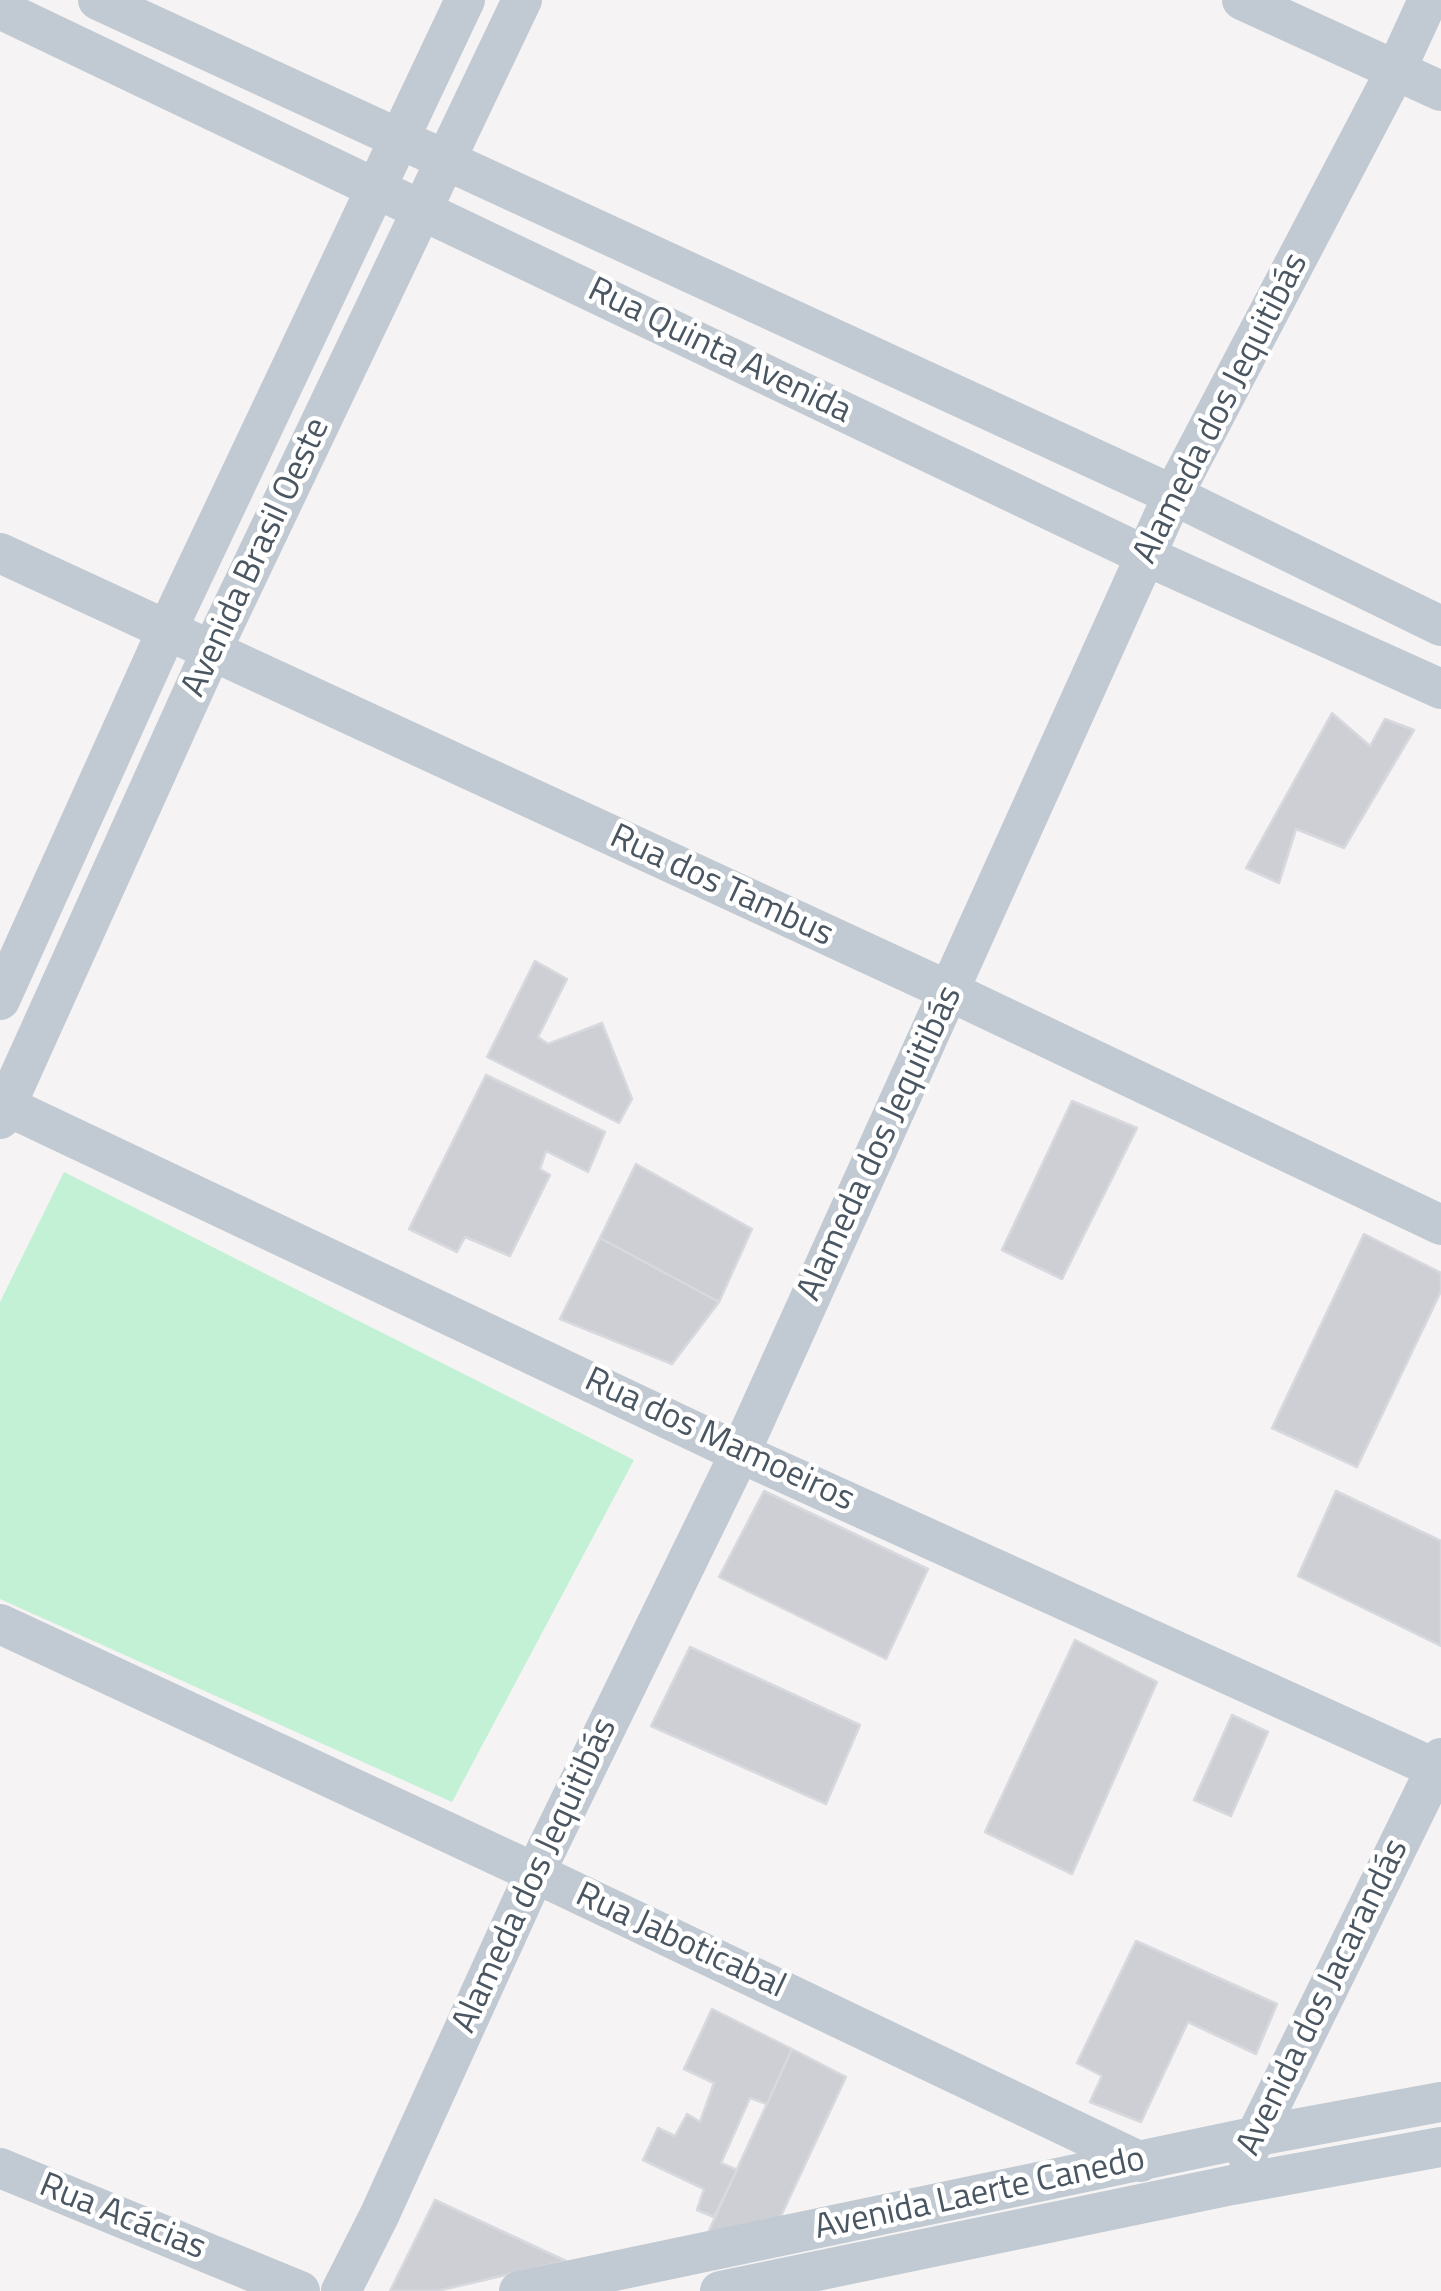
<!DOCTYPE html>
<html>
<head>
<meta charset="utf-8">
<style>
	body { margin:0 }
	canvas { display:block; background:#f5f3f3 }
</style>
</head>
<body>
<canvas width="1441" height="2291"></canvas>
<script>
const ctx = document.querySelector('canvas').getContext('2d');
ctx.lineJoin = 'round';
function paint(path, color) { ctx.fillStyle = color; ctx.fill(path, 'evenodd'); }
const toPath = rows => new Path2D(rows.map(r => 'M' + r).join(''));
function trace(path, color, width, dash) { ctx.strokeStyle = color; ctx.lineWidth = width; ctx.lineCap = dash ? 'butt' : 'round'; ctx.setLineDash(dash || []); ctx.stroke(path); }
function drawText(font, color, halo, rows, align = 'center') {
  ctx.font = font + ' "Titillium Web",sans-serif'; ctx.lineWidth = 9; ctx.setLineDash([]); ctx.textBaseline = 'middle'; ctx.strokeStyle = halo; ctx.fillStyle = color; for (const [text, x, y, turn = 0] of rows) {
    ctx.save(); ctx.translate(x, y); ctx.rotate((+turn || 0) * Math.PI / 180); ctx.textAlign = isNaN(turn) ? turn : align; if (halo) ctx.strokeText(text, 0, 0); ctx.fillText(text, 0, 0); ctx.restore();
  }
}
const green = toPath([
	[64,1172,634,1460,452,1802,0,1599,0,1302]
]);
const building = toPath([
	[1332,713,1370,746,1385,719,1414,730,1344,848,1296,829,1279,883,1246,868,1332,713],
	[535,961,567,979,538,1037,548,1044,602,1023,632,1099,619,1123,487,1057,535,961],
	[486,1075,605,1132,588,1172,546,1151,540,1169,550,1175,510,1256,465,1237,457,1252,409,1229,486,1075],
	[1072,1101,1137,1128,1062,1279,1002,1250,1072,1101],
	[636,1164,752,1229,719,1302,600,1238,636,1164],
	[1364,1234,1441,1273,1441,1291,1357,1467,1272,1428,1364,1234],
	[600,1238,719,1302,672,1364,560,1319,600,1238],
	[764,1491,928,1569,886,1659,719,1577,764,1491],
	[1336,1491,1441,1541,1441,1646,1298,1576,1336,1491],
	[1075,1640,1157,1682,1072,1874,985,1832,1075,1640],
	[690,1647,860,1725,826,1804,651,1726,690,1647],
	[1232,1715,1268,1732,1231,1816,1194,1800,1232,1715],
	[1136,1941,1277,2004,1256,2054,1188,2022,1141,2122,1090,2102,1102,2076,1077,2063,1136,1941],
	[712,2009,792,2049,767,2104,750,2098,721,2163,737,2170,714,2217,697,2210,704,2189,643,2160,658,2128,675,2136,687,2114,700,2122,714,2083,684,2069,712,2009],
	[792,2049,846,2077,780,2218,706,2237,792,2049],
	[435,2200,566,2261,437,2291,390,2291,435,2200]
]);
const minor = toPath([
	[98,0,1173,495,1441,626],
	[1242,0,1441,91],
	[0,9,1146,556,1441,689],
	[0,553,951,992,1441,1225],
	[0,1000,168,628,465,0],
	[0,1103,740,1453,1441,1771],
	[0,1119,211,652,522,0],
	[0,1624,535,1873,1141,2162],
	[1247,2154,1441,1758],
	[0,2168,300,2291],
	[341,2291,379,2216,535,1873,740,1453,1173,495,1396,70,1428,0],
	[519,2291,1257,2136,1441,2102],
	[720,2291,1232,2185,1441,2147]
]);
const streetNames = [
	["Rua Quinta Avenida",719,352,26],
	["Alameda dos Jequitibás",1222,409,-63],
	["Avenida Brasil Oeste",257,558,-65],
	["Rua dos Tambus",721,887,25],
	["Alameda dos Jequitibás",881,1144,-65],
	["Rua dos Mamoeiros",719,1441,25],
	["Alameda dos Jequitibás",536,1876,-65],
	["Rua Jaboticabal",680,1942,25],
	["Avenida dos Jacarandás",1324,1998,-64],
	["Avenida Laerte Canedo",980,2195,-12],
	["Rua Acácias",122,2218,22]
];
paint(green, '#c3f1d5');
paint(building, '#cdcfd5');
trace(building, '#d7d9de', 2.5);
trace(minor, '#c1cad2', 40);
drawText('35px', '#4a5661', '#fff', streetNames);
</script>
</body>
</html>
